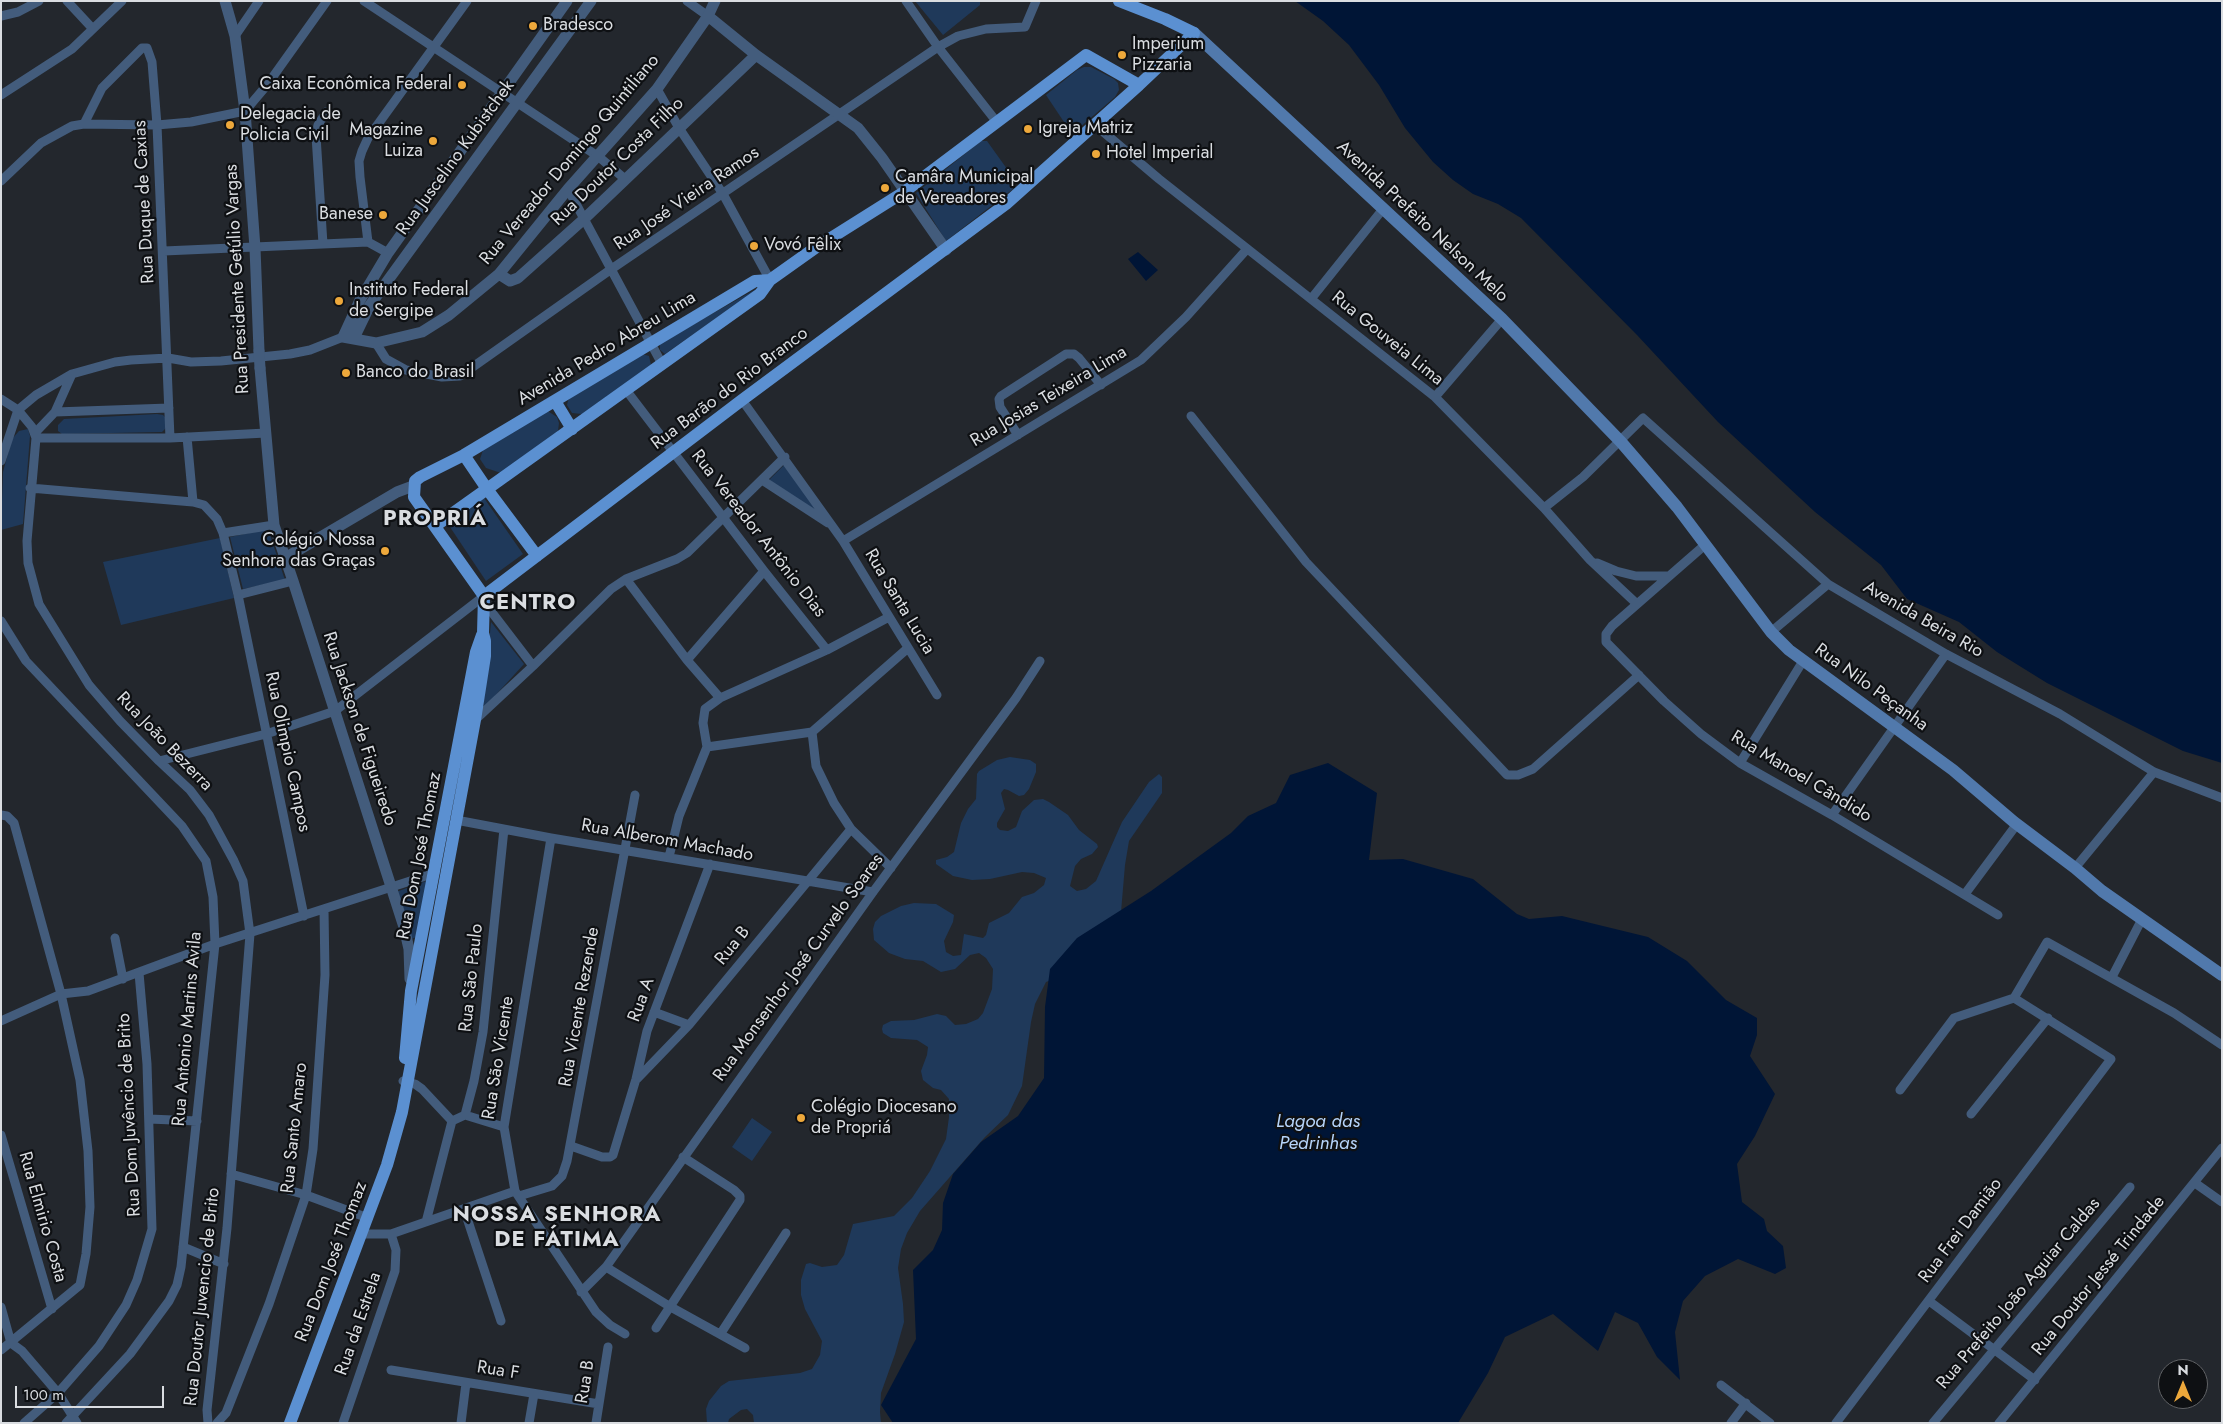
<!DOCTYPE html>
<html>
<head>
<meta charset="utf-8">
<style>
	body { margin:0 }
	#map { position:relative; width:2223px; height:1424px; overflow:hidden; background:#23272d; font-family:Jost,sans-serif }
	canvas { display:block }
	.frame { position:absolute; inset:0; border:2px solid #dadde1; pointer-events:none }
	.north { position:absolute; left:2158px; top:1359px; width:50px; height:50px; box-sizing:border-box; background:#0e1013; border:1px solid #606265; border-radius:50%; rotate:0deg; font-size:14px; font-weight:700; line-height:20px; text-align:center; color:#dadde1 }
	.north::after { content:''; display:block; margin:auto; width:18px; height:22px; background:#eda83b; clip-path:polygon(50% 0,100% 100%,50% 72%,0 100%) }
	.scale { position:absolute; left:15px; top:1386px; width:149px; height:22px; box-sizing:border-box; border:2px solid #dadde1; border-top:0; padding-left:6px; font-size:15px; line-height:18px; white-space:nowrap; color:#dadde1; -webkit-text-stroke:4px #0e1013; paint-order:stroke }
</style>
</head>
<body>
<div id="map">
<canvas width="2223" height="1424"></canvas>
<div class="frame"></div>
<div class="north">N</div>
<div class="scale">100 m</div>
</div>
<script>
const ctx = document.querySelector('canvas').getContext('2d');
ctx.lineJoin = 'round';
function paint(path, color) { ctx.fillStyle = color; ctx.fill(path, 'evenodd'); }
const toPath = rows => new Path2D(rows.map(r => 'M' + r).join(''));
function trace(path, color, width, dash) { ctx.strokeStyle = color; ctx.lineWidth = width; ctx.lineCap = dash ? 'butt' : 'round'; ctx.setLineDash(dash || []); ctx.stroke(path); }
function drawText(font, color, halo, rows, align = 'center') {
  ctx.font = font + ' Jost,sans-serif'; ctx.lineWidth = 4.5; ctx.setLineDash([]); ctx.textBaseline = 'middle'; ctx.strokeStyle = halo; ctx.fillStyle = color; for (const [text, x, y, turn = 0] of rows) {
    ctx.save(); ctx.translate(x, y); ctx.rotate((+turn || 0) * Math.PI / 180); ctx.textAlign = isNaN(turn) ? turn : align; if (halo) ctx.strokeText(text, 0, 0); ctx.fillText(text, 0, 0); ctx.restore();
  }
}
const green = toPath([
	[915,1,980,1,980,5,943,35],
	[1084,67,1091,67,1114,79,1118,83,1119,90,1115,97,1072,134,1046,95,1077,70],
	[981,141,987,141,1015,180,1013,189,946,241,916,193],
	[767,283,665,354,660,350,660,343],
	[642,354,649,356,651,365,582,414,572,413,567,405,569,397],
	[546,410,557,417,559,423,558,431,501,473,486,468,480,459,483,450],
	[157,414,163,415,166,418,166,428,162,432,62,434,58,431,58,425,64,419],
	[28,429,30,436,23,524,1,530,3,472,12,439,19,431],
	[785,464,820,514,769,480],
	[484,498,523,554,486,581,448,524],
	[268,529,285,580,243,589,230,537],
	[220,538,234,598,121,625,103,562],
	[491,622,524,664,483,709],
	[1010,757,1030,760,1036,764,1036,772,1029,789,1024,795,1019,796,1008,790,1004,789,1001,793,1005,809,997,823,997,827,1000,830,1008,831,1016,827,1022,811,1034,800,1043,799,1049,802,1068,815,1079,830,1097,844,1098,847,1092,854,1081,859,1075,866,1070,886,1077,891,1086,889,1096,881,1122,822,1149,782,1159,774,1162,777,1162,793,1129,841,1125,865,1121,912,1054,979,1046,982,1035,1004,1031,1022,1022,1086,1008,1115,985,1137,920,1211,907,1233,901,1249,898,1268,903,1304,904,1322,895,1354,881,1393,880,1412,881,1423,754,1423,753,1415,747,1409,741,1410,729,1419,728,1423,707,1423,706,1409,709,1401,721,1386,729,1381,800,1373,812,1369,820,1355,822,1341,805,1309,801,1295,801,1280,806,1264,810,1263,822,1267,837,1265,844,1255,853,1224,894,1216,912,1198,930,1171,946,1139,949,1117,949,1099,941,1090,933,1088,923,1080,921,1071,927,1055,928,1047,917,1040,891,1038,883,1033,882,1029,883,1025,891,1021,914,1020,937,1014,946,1016,955,1025,966,1024,978,1019,983,1013,992,989,993,969,986,958,979,953,970,955,955,969,941,972,923,961,905,959,889,953,874,940,873,929,875,922,881,916,901,906,914,903,936,904,954,915,953,922,944,941,946,952,953,956,961,955,964,934,983,938,986,935,989,923,1009,913,1022,897,1034,893,1044,885,1046,878,1034,873,1022,872,990,879,972,880,953,876,936,864,936,860,947,857,954,852,961,823,968,809,976,799,977,774,979,771,997,760],
	[429,880,417,937,411,939,396,892],
	[752,1118,772,1132,752,1161,732,1147]
]);
const water = toPath([
	[1295,1,2222,1,2222,763,2183,751,2047,683,1997,652,1959,622,1907,599,1881,565,1815,512,1718,422,1637,335,1521,218,1498,204,1473,194,1453,180,1433,162,1405,128,1379,85,1349,45,1323,21],
	[1138,252,1158,270,1146,281,1128,259],
	[1328,763,1377,793,1369,860,1403,859,1473,879,1517,914,1529,919,1562,916,1648,937,1687,961,1726,1000,1757,1018,1757,1035,1750,1056,1775,1094,1755,1136,1737,1164,1742,1202,1764,1219,1767,1231,1783,1246,1786,1268,1775,1274,1738,1259,1705,1276,1683,1301,1675,1332,1680,1380,1657,1357,1638,1323,1615,1312,1598,1351,1553,1314,1505,1337,1488,1373,1458,1423,893,1423,881,1405,916,1339,913,1270,933,1250,942,1230,943,1203,953,1174,981,1142,1018,1116,1044,1078,1045,1007,1050,969,1077,938,1151,891,1231,833,1248,816,1276,803,1290,775]
]);
const minor = toPath([
	[67,1,93,29],
	[364,1,599,157,625,179],
	[687,1,708,16],
	[906,1,938,47,996,121],
	[1,16,18,12,39,1],
	[235,36,259,1],
	[657,89,679,128,723,194,770,280],
	[1,95,72,49,122,1],
	[84,124,102,88,142,48,147,48,152,62,157,125,170,438],
	[1094,124,1159,179,1435,397,1544,508,1590,560,1637,604],
	[1,181,41,143,72,126,84,124,157,125,191,122,245,111,267,85,327,1],
	[568,189,662,364],
	[368,242,360,177,359,161,362,151,368,138,467,1],
	[323,244,316,136,318,125,326,112],
	[164,251,368,242,388,253],
	[1311,299,1383,209],
	[376,343,386,359,406,370,442,377,460,376,610,270,938,47,958,36,986,29,1025,27,1036,1],
	[626,390,764,571,827,650],
	[1435,397,1502,319],
	[1,399,18,410,32,427,36,438,27,541,28,563,39,604,89,685,120,721,159,761,190,790,209,815,234,861,243,881,250,934,227,1228,207,1410,208,1423],
	[742,400,843,541,937,695],
	[55,412,169,408],
	[1191,416,1306,562,1507,775,1518,775,1533,769,1639,675],
	[35,433,55,412,72,374],
	[1018,435,1000,407,999,399,1001,396,1066,354,1074,354,1079,358,1101,385],
	[187,437,193,502],
	[36,438,170,438,266,433],
	[1,461,18,410,36,395,72,374,115,362,131,360,168,358,191,362,221,361,290,354,310,350,343,337],
	[762,480,828,523],
	[30,488,193,502,204,505,217,519,223,533,238,595,304,916],
	[1544,508,1583,477,1643,418,1828,584,1946,654,2060,714,2154,772,2222,798],
	[223,533,274,525],
	[843,541,1141,360,1186,317,1247,249],
	[1706,544,1612,626,1606,634,1606,642,1664,701,1701,734,1740,763,1832,815,1998,915],
	[1597,563,1616,571,1636,576,1669,576],
	[626,579,687,660,720,698],
	[238,595,293,581],
	[484,602,533,666],
	[1,621,26,661,182,826,206,861,213,897,215,944,181,1267,177,1285,169,1301,130,1354,66,1423],
	[1771,632,1828,584],
	[687,660,764,571],
	[474,721,533,666,611,589,626,579,677,559,687,553,785,457],
	[812,732,816,766,834,803,851,829,891,868],
	[707,747,812,732,908,648],
	[159,761,266,734,335,711,484,596],
	[1740,763,1803,661],
	[1,815,7,816,14,823,61,994,80,1080,88,1151,90,1207,86,1254,80,1285,1,1350],
	[1832,815,1946,654],
	[456,820,551,838,873,892],
	[551,838,504,1127,515,1191,596,1312,610,1325,625,1334],
	[669,857,679,816,707,747,703,723,705,709,720,698,827,650,889,617],
	[2075,868,2154,772],
	[1965,894,2017,824],
	[115,938,123,979],
	[2112,977,2141,921],
	[654,1012,689,1025],
	[1,1021,61,994,88,991,215,944,435,873],
	[637,1079,689,1025,851,829],
	[403,1081,415,1084,422,1089,452,1121],
	[1900,1090,1954,1018,2014,998,2047,942,2174,1013,2222,1045],
	[1971,1114,2048,1018],
	[465,1115,504,1127],
	[149,1119,197,1121],
	[452,1121,465,1115,474,1081,483,1032,504,829],
	[1,1135,52,1309],
	[571,1146,602,1157,610,1157,613,1155,636,1079,647,1031,710,864],
	[231,1174,306,1195,368,1218],
	[2195,1183,2222,1202],
	[519,1196,552,1186,562,1176,567,1161,635,795],
	[464,1209,501,1321],
	[426,1222,452,1121],
	[361,1234,391,1234,515,1191],
	[183,1247,224,1264],
	[606,1267,669,1306,745,1348],
	[581,1292,606,1267,873,892,1016,698,1040,661],
	[1929,1301,2035,1380],
	[1,1307,11,1343],
	[656,1328,740,1200,740,1196,734,1190,683,1157],
	[721,1333,786,1233],
	[11,1343,22,1351,58,1393,77,1423],
	[391,1370,599,1404],
	[1721,1385,1770,1423],
	[24,1423,58,1393,99,1346,126,1305,137,1280,152,1229,147,1064,139,973],
	[217,1423,226,1413,269,1304,306,1195,313,1149,325,975,324,909],
	[343,1423,395,1271,396,1250,391,1234],
	[461,1423,466,1383],
	[529,1423,534,1394],
	[596,1423,608,1347],
	[1731,1423,1746,1403],
	[1836,1423,2111,1059,2014,998],
	[1933,1423,2130,1187],
	[1999,1423,2222,1148]
]);
const tertiary = toPath([
	[225,1,235,36,245,111,255,248,259,351],
	[567,1,388,253,360,300,343,337,376,343,422,332,449,315,499,274,568,189,657,89,708,16,715,1],
	[708,16,756,55,858,128,882,158,946,250],
	[499,274,510,281,518,278,584,219,756,55],
	[354,338,370,305,591,1],
	[260,368,274,525,293,581,404,927,409,949,410,979],
	[285,558,397,492,413,486]
]);
const secondary = toPath([
	[1194,33,1502,319,1621,442,1677,507,1771,632,1789,650,1953,770,2014,822,2075,868,2102,891,2222,975]
]);
const primary = toPath([
	[555,401,572,429],
	[435,526,487,489,464,455],
	[537,556,487,489,760,294,770,280,815,248,904,192,1086,55,1139,85],
	[484,596,742,400,1006,204,1139,85,1194,33,1165,19,1119,1],
	[484,596,414,497,415,481,420,477,464,455,755,281,770,280],
	[405,1058,411,991,476,652,482,635],
	[290,1423,387,1165,402,1112,475,720,485,656,485,641,483,633,484,596]
]);
const tertiaryBridge = toPath([
	[259,351,260,368]
]);
const markers = [
	[533,26,5,"#eda83b"],
	[1122,55,5,"#eda83b"],
	[462,85,5,"#eda83b"],
	[230,125,5,"#eda83b"],
	[1028,129,5,"#eda83b"],
	[433,141,5,"#eda83b"],
	[1096,154,5,"#eda83b"],
	[885,188,5,"#eda83b"],
	[383,215,5,"#eda83b"],
	[754,246,5,"#eda83b"],
	[339,301,5,"#eda83b"],
	[346,373,5,"#eda83b"],
	[385,551,5,"#eda83b"],
	[801,1118,5,"#eda83b"]
];
const poiNames = [
	["Bradesco",543,26],
	["Imperium",1132,45],
	["Pizzaria",1132,66],
	["Caixa Econômica Federal",452,85,"right"],
	["Delegacia de",240,115],
	["Policia Civil",240,136],
	["Igreja Matriz",1038,129],
	["Magazine",423,131,"right"],
	["Luiza",423,152,"right"],
	["Hotel Imperial",1106,154],
	["Camâra Municipal",895,178],
	["de Vereadores",895,199],
	["Banese",373,215,"right"],
	["Vovó Fêlix",764,246],
	["Instituto Federal",349,291],
	["de Sergipe",349,312],
	["Banco do Brasil",356,373],
	["Colégio Nossa",375,541,"right"],
	["Senhora das Graças",375,562,"right"],
	["Colégio Diocesano",811,1108],
	["de Propriá",811,1129]
];
const streetNames = [
	["Rua Juscelino Kubistchek",456,158,-54],
	["Rua Vereador Domingo Quintiliano",570,160,-50],
	["Rua Doutor Costa Filho",618,162,-44],
	["Rua José Vieira Ramos",687,199,-34],
	["Rua Duque de Caxias",145,202,-93],
	["Avenida Prefeito Nelson Melo",1422,222,43],
	["Rua Presidente Getúlio Vargas",238,279,-93],
	["Rua Gouveia Lima",1387,339,39],
	["Avenida Pedro Abreu Lima",607,349,-31],
	["Rua Barão do Rio Branco",730,389,-37],
	["Rua Josias Teixeira Lima",1049,397,-31],
	["Rua Vereador Antônio Dias",758,534,52],
	["Rua Santa Lucia",899,602,59],
	["Avenida Beira Rio",1923,620,30],
	["Rua Nilo Peçanha",1871,688,36],
	["Rua Jackson de Figueiredo",359,729,72],
	["Rua João Bezerra",164,742,46],
	["Rua Olimpio Campos",287,752,78],
	["Rua Manoel Cândido",1801,777,31],
	["Rua Alberom Machado",667,841,10],
	["Rua Dom José Thomaz",420,856,-79],
	["Rua B",733,946,-51],
	["Rua Monsenhor José Curvelo Soares",799,968,-54],
	["Rua São Paulo",472,978,-84],
	["Rua A",642,1000,-70],
	["Rua Vicente Rezende",580,1007,-80],
	["Rua Antonio Martins Avila",188,1029,-85],
	["Rua São Vicente",499,1058,-81],
	["Rua Dom Juvêncio de Brito",130,1115,-93],
	["Rua Santo Amaro",295,1128,-84],
	["Rua Elmirio Costa",42,1217,74],
	["Rua Frei Damião",1961,1231,-53],
	["Rua Dom José Thomaz",332,1262,-69],
	["Rua Doutor Jessé Trindade",2099,1276,-51],
	["Rua Prefeito João Aguiar Caldas",2019,1294,-50],
	["Rua Doutor Juvencio de Brito",203,1297,-84],
	["Rua da Estrela",359,1324,-71],
	["Rua F",498,1371,9],
	["Rua B",586,1382,-81]
];
const waterNames = [
	["Lagoa das",1318,1122],
	["Pedrinhas",1318,1144]
];
const districtNames = [
	["PROPRIÁ",435,520],
	["CENTRO",528,604],
	["NOSSA SENHORA",557,1216],
	["DE FÁTIMA",557,1241]
];
paint(green, '#1f395a');
paint(water, '#001536');
trace(minor, '#435c7c', 9);
trace(tertiary, '#435c7c', 11);
trace(secondary, '#5179ac', 12);
trace(primary, '#5b90d1', 12);
trace(tertiaryBridge, '#435c7c', 11);
for (const [x, y, r, color] of markers) { const dot = new Path2D(); dot.arc(x, y, r, 0, 2 * Math.PI); ctx.fillStyle = color; ctx.fill(dot); trace(dot, '#0e1013', 2); }
drawText('18px', '#dadde1', '#0e1013', poiNames, 'left');
drawText('18px', '#dadde1', '#0e1013', streetNames);
drawText('italic 19px', '#b5d3f9', '#0e1013', waterNames);
ctx.letterSpacing = '1px';
drawText('bold 22px', '#dadde1', '#0e1013', districtNames);
ctx.letterSpacing = '0px';
</script>
</body>
</html>
